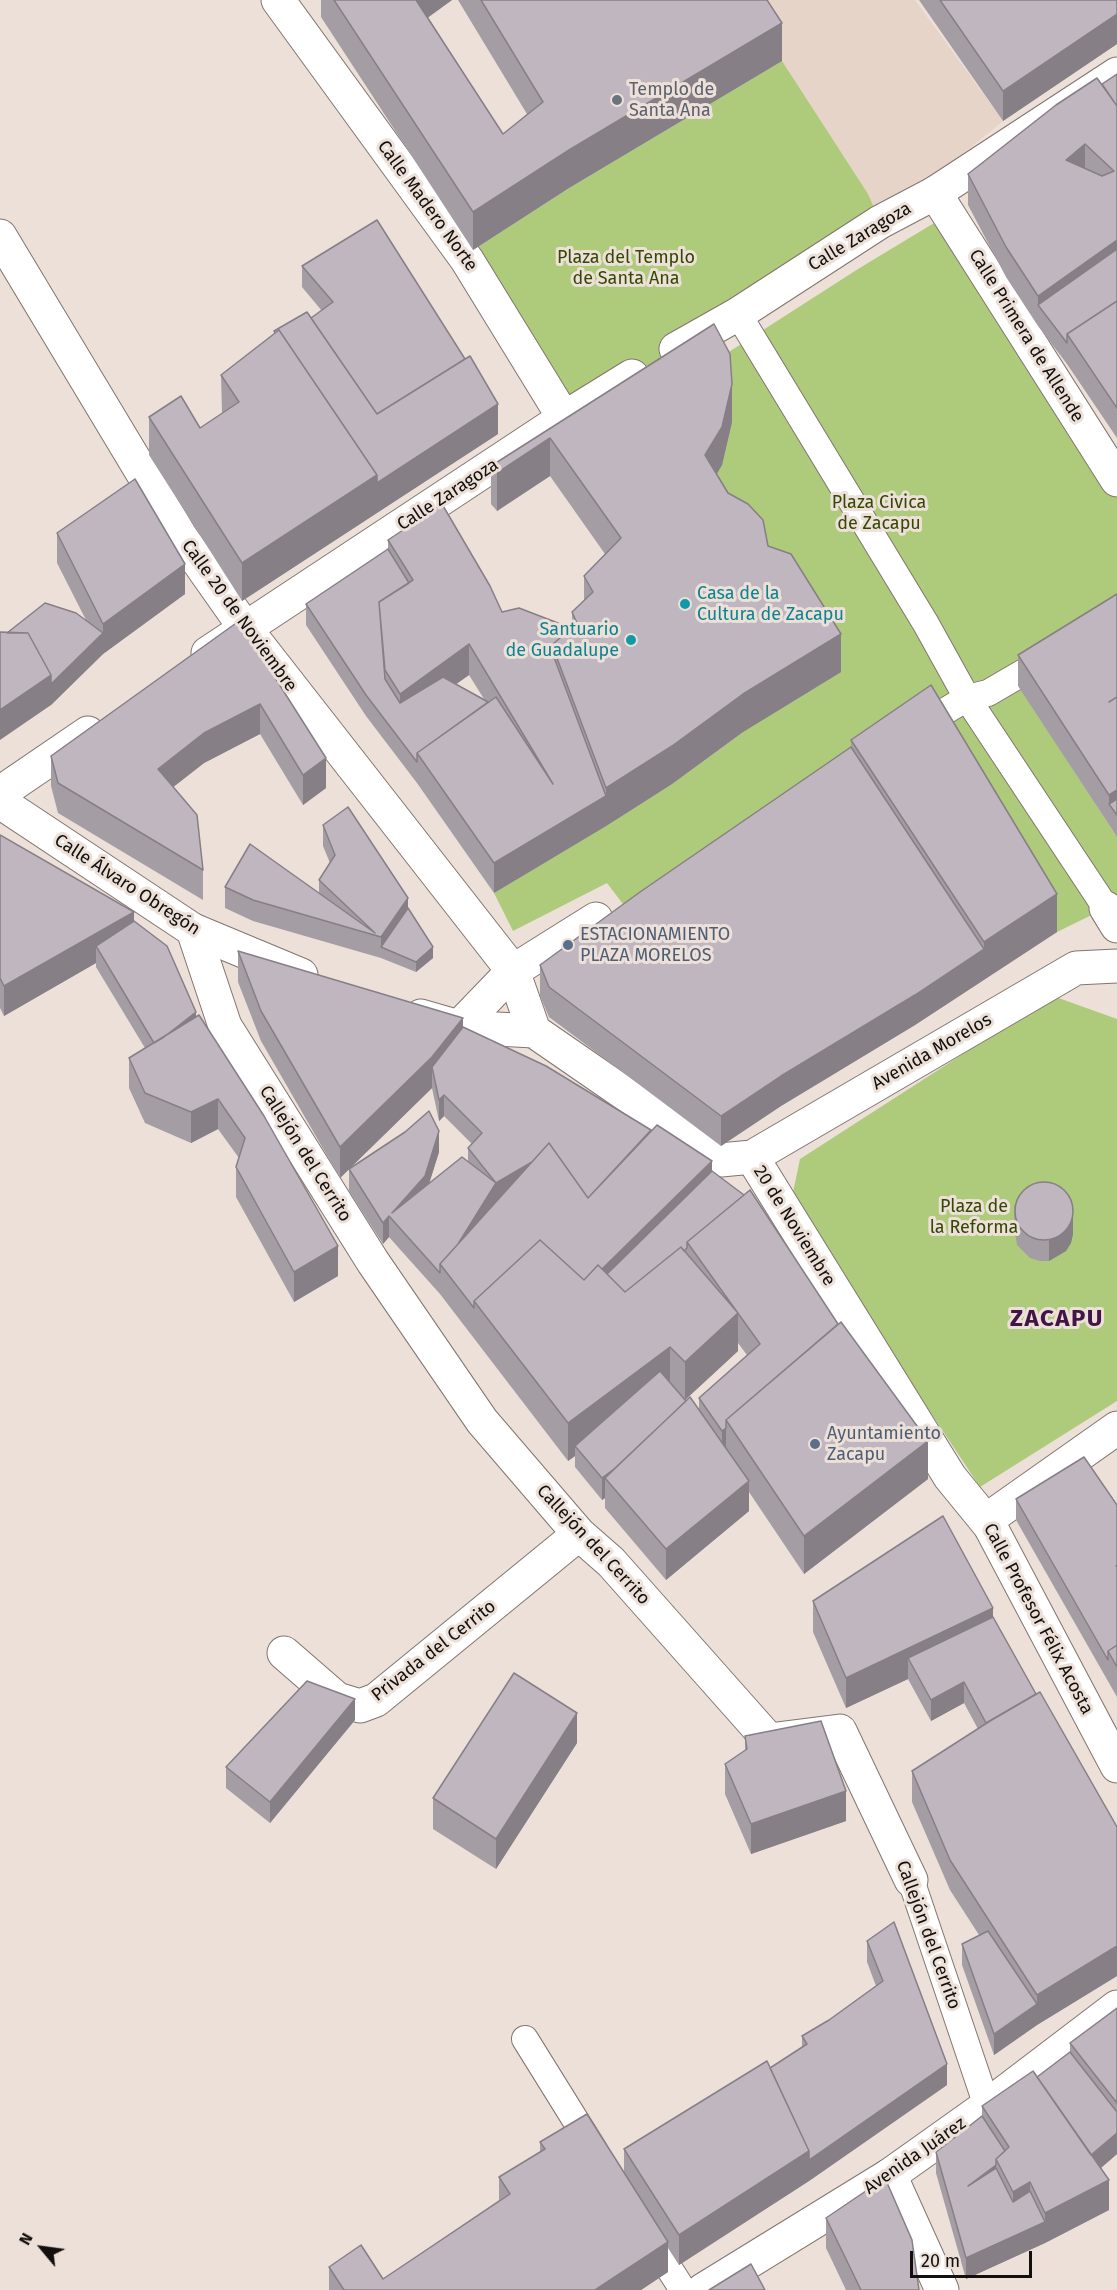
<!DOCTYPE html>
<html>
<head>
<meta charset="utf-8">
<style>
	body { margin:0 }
	#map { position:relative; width:1117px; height:2290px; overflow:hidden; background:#ece0d9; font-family:"Fira Sans",sans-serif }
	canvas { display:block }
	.north { position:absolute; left:12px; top:2218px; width:60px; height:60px; -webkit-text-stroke:4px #ece0d9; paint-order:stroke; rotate:299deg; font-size:16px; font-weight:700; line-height:24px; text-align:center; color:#120f0c }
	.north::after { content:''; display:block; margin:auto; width:21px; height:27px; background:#120f0c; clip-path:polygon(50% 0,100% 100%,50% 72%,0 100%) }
	.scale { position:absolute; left:910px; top:2251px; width:122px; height:27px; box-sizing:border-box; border:3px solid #120f0c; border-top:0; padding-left:8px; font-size:18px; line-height:21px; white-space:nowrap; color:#120f0c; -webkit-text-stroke:4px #ece0d9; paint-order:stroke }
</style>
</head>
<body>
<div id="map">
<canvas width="1117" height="2290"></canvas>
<div class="north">N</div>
<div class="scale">20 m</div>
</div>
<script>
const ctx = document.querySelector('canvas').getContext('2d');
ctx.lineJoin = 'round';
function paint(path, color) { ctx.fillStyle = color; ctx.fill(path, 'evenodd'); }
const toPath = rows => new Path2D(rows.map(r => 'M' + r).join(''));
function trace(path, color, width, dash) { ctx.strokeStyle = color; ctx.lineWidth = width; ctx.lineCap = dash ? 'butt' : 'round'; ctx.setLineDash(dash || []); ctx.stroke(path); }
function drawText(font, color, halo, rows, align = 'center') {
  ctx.font = font + ' "Fira Sans",sans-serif'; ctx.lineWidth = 6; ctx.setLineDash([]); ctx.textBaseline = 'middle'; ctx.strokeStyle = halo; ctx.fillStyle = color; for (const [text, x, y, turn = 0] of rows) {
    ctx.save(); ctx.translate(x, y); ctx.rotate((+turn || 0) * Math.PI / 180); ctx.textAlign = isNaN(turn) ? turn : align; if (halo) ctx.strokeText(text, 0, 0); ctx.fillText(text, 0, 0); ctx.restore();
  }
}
const built = toPath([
	[742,0,915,0,1003,121,880,222,782,61]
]);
const green = toPath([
	[782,61,868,194,880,222,564,418,473,250,569,188],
	[949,214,1117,480,1117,615,1065,757,1117,837,1117,898,1106,908,1057,932,635,920,607,883,513,931,494,893,672,784,743,732,556,463,858,269],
	[1053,996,1117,1019,1117,1401,980,1487,791,1202,800,1159]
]);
const pedestrian = toPath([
	[738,314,926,624,967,698,1106,908],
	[917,728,967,698,988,693,1048,658],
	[911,1880,987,2106],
	[525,2039,594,2150],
	[649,2237,683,2290]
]);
const minor = toPath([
	[278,0,467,260,564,418],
	[935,193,1117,480],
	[0,236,181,537,245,628],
	[1106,908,1117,926],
	[193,930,225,1026,373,1262,482,1421,579,1534,611,1562,769,1740,840,1731,911,1880],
	[459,1027,513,971,596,919],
	[990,1526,995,1514,1117,1428],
	[284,1653,337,1699,360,1706,376,1700,579,1534],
	[890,2175,942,2290]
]);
const tertiary = toPath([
	[676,349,738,314,880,222,935,193,1117,74],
	[245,628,513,971,534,1031,721,1160,752,1157,1076,968,1117,966],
	[208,653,564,418,632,376],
	[0,793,88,733],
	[0,802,193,930,301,975],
	[421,1016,459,1027,534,1031],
	[752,1157,950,1477,990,1526,1117,1766],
	[703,2290,890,2175,987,2106,1117,2007]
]);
const wall = toPath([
	[321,0,452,0,428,17,503,134,527,114,458,0,767,0,782,61,569,188,473,250,321,17],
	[919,0,1117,0,1117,44,1003,121],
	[1117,74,1117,438,1067,364,1038,326,1006,277,968,205,968,174],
	[302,266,498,434,242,601,149,455,149,417,200,428,222,414,221,375,274,334,274,331,311,318,322,311,302,287],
	[714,324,732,422,722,465,717,474,728,493,768,546,841,672,743,732,672,784,606,826,494,893,417,783,366,716,306,625,306,604,388,549,388,540,502,612,571,628,572,627,572,612,584,601,584,576,605,554,550,476,497,511,491,504,491,466],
	[469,675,484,699,456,684],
	[57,533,185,594,103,654,51,705,7,633,86,620,57,563],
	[1117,594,1117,837,1018,686,1018,655],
	[239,621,326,788,303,805,260,734,204,763,173,787,203,870,203,900,58,813,51,786,51,756],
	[851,740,1057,932,915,1025,781,1106,721,1146,549,1017,540,996,540,965,851,747],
	[323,825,408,908,433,958,416,972,381,958,253,921,225,908,225,887,319,893,319,880,330,863,323,846],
	[0,835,134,921,196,1017,338,1276,294,1302,236,1197,236,1167,239,1158,218,1129,191,1143,145,1123,129,1088,129,1058,145,1048,96,967,96,963,4,1016,0,1008],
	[238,951,463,1027,712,1171,928,1479,804,1574,749,1492,749,1511,666,1580,605,1508,605,1498,602,1500,575,1467,575,1456,568,1461,440,1294,389,1237,383,1244,349,1191,349,1169,439,1152,429,1183,468,1161,468,1148,472,1144,444,1116,439,1121,432,1088,340,1178,261,1041,238,982],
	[738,1343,747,1355,699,1398,699,1409,686,1401,685,1400,738,1351],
	[1014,1205,1073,1234,1071,1243,1066,1251,1049,1261,1040,1261,1030,1258,1017,1245,1014,1226],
	[1016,1499,1117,1505,1117,1697,1016,1520],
	[813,1601,993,1617,1036,1694,1117,1827,1117,1976,1037,2025,994,2055,962,1965,962,1944,979,1935,950,1890,912,1802,912,1771,978,1729,964,1703,931,1721,908,1679,846,1708,813,1632],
	[355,1720,270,1823,226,1788,226,1767],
	[745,1736,846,1821,751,1854,725,1794,725,1764,745,1751],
	[577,1743,496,1869,433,1829,433,1798],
	[867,1941,947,2085,809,2181,679,2265,668,2248,668,2272,641,2290,329,2290,329,2267,383,2279,499,2200,499,2177,540,2152,540,2142,624,2172,624,2149,770,2068,802,2048,802,2036,829,2020,876,1986,867,1962],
	[1117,2008,1117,2154,1101,2168,1109,2210,1045,2243,966,2279,936,2173,936,2152,982,2116,982,2106,1037,2077,1070,2052,1070,2043],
	[826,2218,919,2290,846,2290,826,2248]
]);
const shadedWall = toPath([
	[411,0,452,0,411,30],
	[1117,14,1117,44,1003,121,1003,91],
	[782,23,782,61,569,188,473,250,473,212,569,150],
	[1085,144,1085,174,1066,160],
	[1117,240,1117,270,1038,305,1038,326,1038,296],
	[732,384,732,422,722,465,705,493,705,455],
	[498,404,498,434,242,601,242,563,377,475],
	[550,438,550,476,497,511,497,473],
	[185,564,185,594,103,654,51,705,0,740,0,710,103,633,103,624],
	[841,634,841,672,743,732,672,784,606,826,494,893,494,863,606,796,606,788,743,694],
	[469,644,469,675,400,724,400,694],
	[260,704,260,734,204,763,158,799,158,769,204,733],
	[326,758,326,788,303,805,303,775],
	[1117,790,1117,815,1109,804,1109,795],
	[1057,894,1057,932,915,1025,781,1106,721,1146,721,1116,781,1076,984,949,984,942],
	[408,898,408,919,381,947,381,937],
	[134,912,134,942,96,946,96,963,4,1016,4,986],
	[433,947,433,958,416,972,416,962],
	[196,1012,196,1033,155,1044],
	[463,1018,463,1048,432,1067,432,1088,340,1178,340,1147],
	[444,1095,444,1116,439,1121,439,1100],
	[218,1099,218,1129,191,1143,191,1112],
	[439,1131,439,1152,425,1197,392,1213],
	[549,1152,443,1268,496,1183],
	[712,1161,712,1192,614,1288,584,1287],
	[1073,1213,1073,1234,1071,1243,1066,1251,1049,1261,1049,1240],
	[389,1216,389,1237,383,1244,383,1223],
	[338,1246,338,1276,294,1302,294,1272],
	[738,1313,738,1351,685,1400,685,1362],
	[670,1347,670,1385,575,1446,575,1456,568,1461,568,1423],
	[690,1427,605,1478,605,1498,602,1500,602,1478],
	[726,1428,726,1458,722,1462,722,1431],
	[928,1441,928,1479,804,1574,804,1536],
	[749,1481,749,1511,666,1580,666,1549],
	[993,1608,993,1638,908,1658,908,1679,846,1708,846,1678],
	[964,1682,964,1703,931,1721,931,1700],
	[355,1699,355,1720,270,1823,270,1802],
	[577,1713,577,1743,496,1869,496,1839],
	[846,1791,846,1821,751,1854,751,1824],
	[1117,1946,1117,1976,1037,2025,994,2055,994,2034,1037,2004,1037,1995],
	[947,2064,947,2085,809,2181,679,2265,679,2235,809,2151],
	[1117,2133,1117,2154,1089,2178,1089,2157],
	[996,2165,996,2187,968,2186],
	[1109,2180,1109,2210,1045,2243,966,2279,966,2258,1045,2222,1045,2213],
	[1030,2182,1030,2213,1013,2223,1013,2192],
	[668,2242,668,2272,641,2290,595,2290]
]);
const building = toPath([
	[334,0,416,0,503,134,543,102,481,0,767,0,782,23,569,150,473,212,334,0],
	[940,0,1117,0,1117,14,1003,91,940,0],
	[1117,74,1117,106,1102,84,1117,74],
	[1097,78,1117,106,1117,240,1038,296,1006,247,968,174,1056,105,1097,78],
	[1085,144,1114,171,1102,176,1066,160,1085,144],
	[377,220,465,359,377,414,311,318,333,302,302,266,377,220],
	[1117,249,1117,301,1067,334,1067,343,1038,305,1117,249],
	[1117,301,1117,408,1067,334,1117,301],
	[307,312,377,414,470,356,498,404,377,483,377,475,279,330,275,333,274,331,307,312],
	[714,324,730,354,732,384,722,427,705,455,728,493,748,504,763,520,768,546,791,554,841,634,743,694,672,746,606,788,552,645,577,623,572,612,593,592,584,576,621,538,550,438,497,473,491,466,714,324],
	[279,330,377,475,242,563,149,417,181,396,200,428,239,402,221,375,279,330],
	[135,479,185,564,103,624,57,533,135,479],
	[442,504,490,586,502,612,519,608,571,628,552,645,552,652,606,796,494,863,417,753,496,697,553,784,469,644,400,694,385,670,379,602,413,580,388,540,442,504],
	[388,549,409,583,379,602,385,679,400,703,443,677,488,702,417,753,417,762,366,695,306,604,388,549],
	[1117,594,1117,697,1109,702,1117,697,1117,790,1109,795,1018,655,1117,594],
	[45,603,76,613,103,633,51,684,51,675,28,633,7,633,45,603],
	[239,621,326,758,303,775,260,704,204,733,158,769,197,815,203,870,58,783,51,756,239,621],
	[0,632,28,633,51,675,0,710,0,632],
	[931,685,1057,894,984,942,851,740,931,685],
	[851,747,984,949,915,995,781,1076,721,1116,549,987,540,965,640,892,851,747],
	[1117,799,1117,815,1109,804,1117,799],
	[348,807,408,898,381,937,253,900,225,887,250,844,375,933,319,880,335,855,323,825,348,807],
	[0,835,134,912,4,986,0,978,0,835],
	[408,908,433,947,416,962,381,947,408,908],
	[134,921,167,946,196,1012,164,1037,154,1043,96,946,134,921],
	[238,951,463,1018,432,1057,340,1147,261,1011,238,951],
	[199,1015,264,1116,338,1246,294,1272,236,1167,245,1138,218,1099,191,1112,145,1093,129,1058,199,1015],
	[463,1027,546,1066,651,1130,588,1198,549,1143,532,1162,496,1183,458,1244,440,1264,440,1273,389,1216,383,1223,349,1169,405,1132,429,1111,439,1131,425,1176,392,1213,462,1157,496,1183,468,1148,482,1133,444,1095,439,1100,432,1067,463,1027],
	[657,1125,712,1161,602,1269,598,1265,584,1280,540,1240,474,1301,474,1308,440,1264,549,1143,588,1198,657,1125],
	[712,1171,744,1195,687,1242,687,1248,684,1251,681,1247,625,1292,607,1274,712,1171],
	'1015 1211a29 29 0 1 1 58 0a29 29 0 1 1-58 0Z',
	[750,1190,838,1324,726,1420,726,1428,722,1431,699,1398,760,1344,687,1242,750,1190],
	[540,1240,584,1280,598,1265,625,1292,681,1247,738,1313,685,1362,670,1347,568,1423,474,1301,540,1240],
	[841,1322,928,1441,804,1536,726,1420,841,1322],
	[660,1371,686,1401,614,1469,602,1478,575,1446,660,1371],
	[690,1397,749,1481,666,1549,605,1478,690,1397],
	[1084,1457,1117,1505,1117,1565,1116,1566,1117,1567,1117,1645,1108,1651,1108,1660,1016,1499,1084,1457],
	[943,1516,993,1608,846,1678,813,1601,943,1516],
	[993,1617,1036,1694,986,1723,964,1682,931,1700,908,1658,993,1617],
	[1117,1645,1117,1667,1108,1651,1117,1645],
	[514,1673,577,1713,496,1839,433,1798,514,1673],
	[307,1681,355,1699,270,1802,226,1767,307,1681],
	[1040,1692,1117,1827,1117,1946,1037,1995,950,1860,912,1771,990,1721,1040,1692],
	[821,1721,846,1791,751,1824,725,1764,747,1749,745,1736,821,1721],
	[894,1922,947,2064,809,2160,809,2151,770,2068,807,2044,802,2036,829,2020,883,1981,867,1941,894,1922],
	[988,1931,1037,2004,994,2034,962,1944,988,1931],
	[1117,2008,1117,2103,1070,2043,1117,2008],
	[1070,2052,1117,2112,1117,2133,1091,2155,1037,2077,1070,2052],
	[767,2061,809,2151,679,2235,624,2149,767,2061],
	[1033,2071,1109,2180,1045,2213,1030,2182,1013,2192,996,2159,1009,2147,982,2106,1033,2071],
	[587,2114,668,2242,595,2290,344,2290,329,2267,361,2245,383,2279,510,2194,499,2177,545,2149,540,2142,587,2114],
	[982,2116,1005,2151,996,2159,996,2165,968,2186,996,2168,1013,2202,1030,2191,1045,2222,966,2258,936,2152,982,2116],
	[885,2178,912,2240,919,2290,861,2290,826,2218,885,2178],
	[751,2264,765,2290,709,2290,751,2264]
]);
const markers = [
	[617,100,6,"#6b7280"],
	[685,604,6,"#0f9aa8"],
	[631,640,6,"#0f9aa8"],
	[568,945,6,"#5c6f8a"],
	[815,1444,6,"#5c6f8a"]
];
const worshipNames = [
	["Templo de",629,90],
	["Santa Ana",629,111]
];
const streetNames = [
	["Calle Madero Norte",427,206,54],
	["Calle Zaragoza",860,237,-31],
	["Calle Primera de Allende",1026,336,58],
	["Calle Zaragoza",448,495,-33],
	["Calle 20 de Noviembre",239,616,54],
	["Calle Álvaro Obregón",127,885,33],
	["Avenida Morelos",932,1052,-30],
	["Callejón del Cerrito",305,1154,58],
	["20 de Noviembre",794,1226,58],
	["Callejón del Cerrito",593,1545,47],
	["Calle Profesor Félix Acosta",1038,1619,62],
	["Privada del Cerrito",434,1651,-38],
	["Callejón del Cerrito",928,1935,70],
	["Avenida Juárez",915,2156,-35]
];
const parkNames = [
	["Plaza del Templo",626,258],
	["de Santa Ana",626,279],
	["Plaza Civica",879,503],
	["de Zacapu",879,524],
	["Plaza de",974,1207],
	["la Reforma",974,1228]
];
const cultureNames = [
	["Casa de la",697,594],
	["Cultura de Zacapu",697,615],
	["Santuario",619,630,"right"],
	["de Guadalupe",619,651,"right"]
];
const serviceNames = [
	["ESTACIONAMIENTO",580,935],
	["PLAZA MORELOS",580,956],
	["Ayuntamiento",827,1434],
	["Zacapu",827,1455]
];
const districtNames = [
	["ZACAPU",1057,1319]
];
paint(built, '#e7d4c8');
paint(green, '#aecb7b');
trace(pedestrian, '#80766f', 28);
trace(minor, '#80766f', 35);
trace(tertiary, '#80766f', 35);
trace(pedestrian, '#fff', 26);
trace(minor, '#fff', 33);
trace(tertiary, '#fff', 33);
paint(wall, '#a59da4');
paint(shadedWall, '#867f86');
paint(building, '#c0b6bf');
trace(building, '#867f86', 1.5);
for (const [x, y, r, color] of markers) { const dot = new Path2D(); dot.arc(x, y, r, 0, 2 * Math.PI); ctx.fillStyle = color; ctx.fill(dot); trace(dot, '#ece0d9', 2); }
drawText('18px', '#5b616d', '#ece0d9', worshipNames, 'left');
drawText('18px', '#120f0c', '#ece0d9', streetNames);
drawText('18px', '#354803', '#ece0d9', parkNames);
drawText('18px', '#0d838f', '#ece0d9', cultureNames, 'left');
drawText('18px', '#4e5e75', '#ece0d9', serviceNames, 'left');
ctx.letterSpacing = '1.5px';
drawText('bold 24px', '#421547', '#ece0d9', districtNames);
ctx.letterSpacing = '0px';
</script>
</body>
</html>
